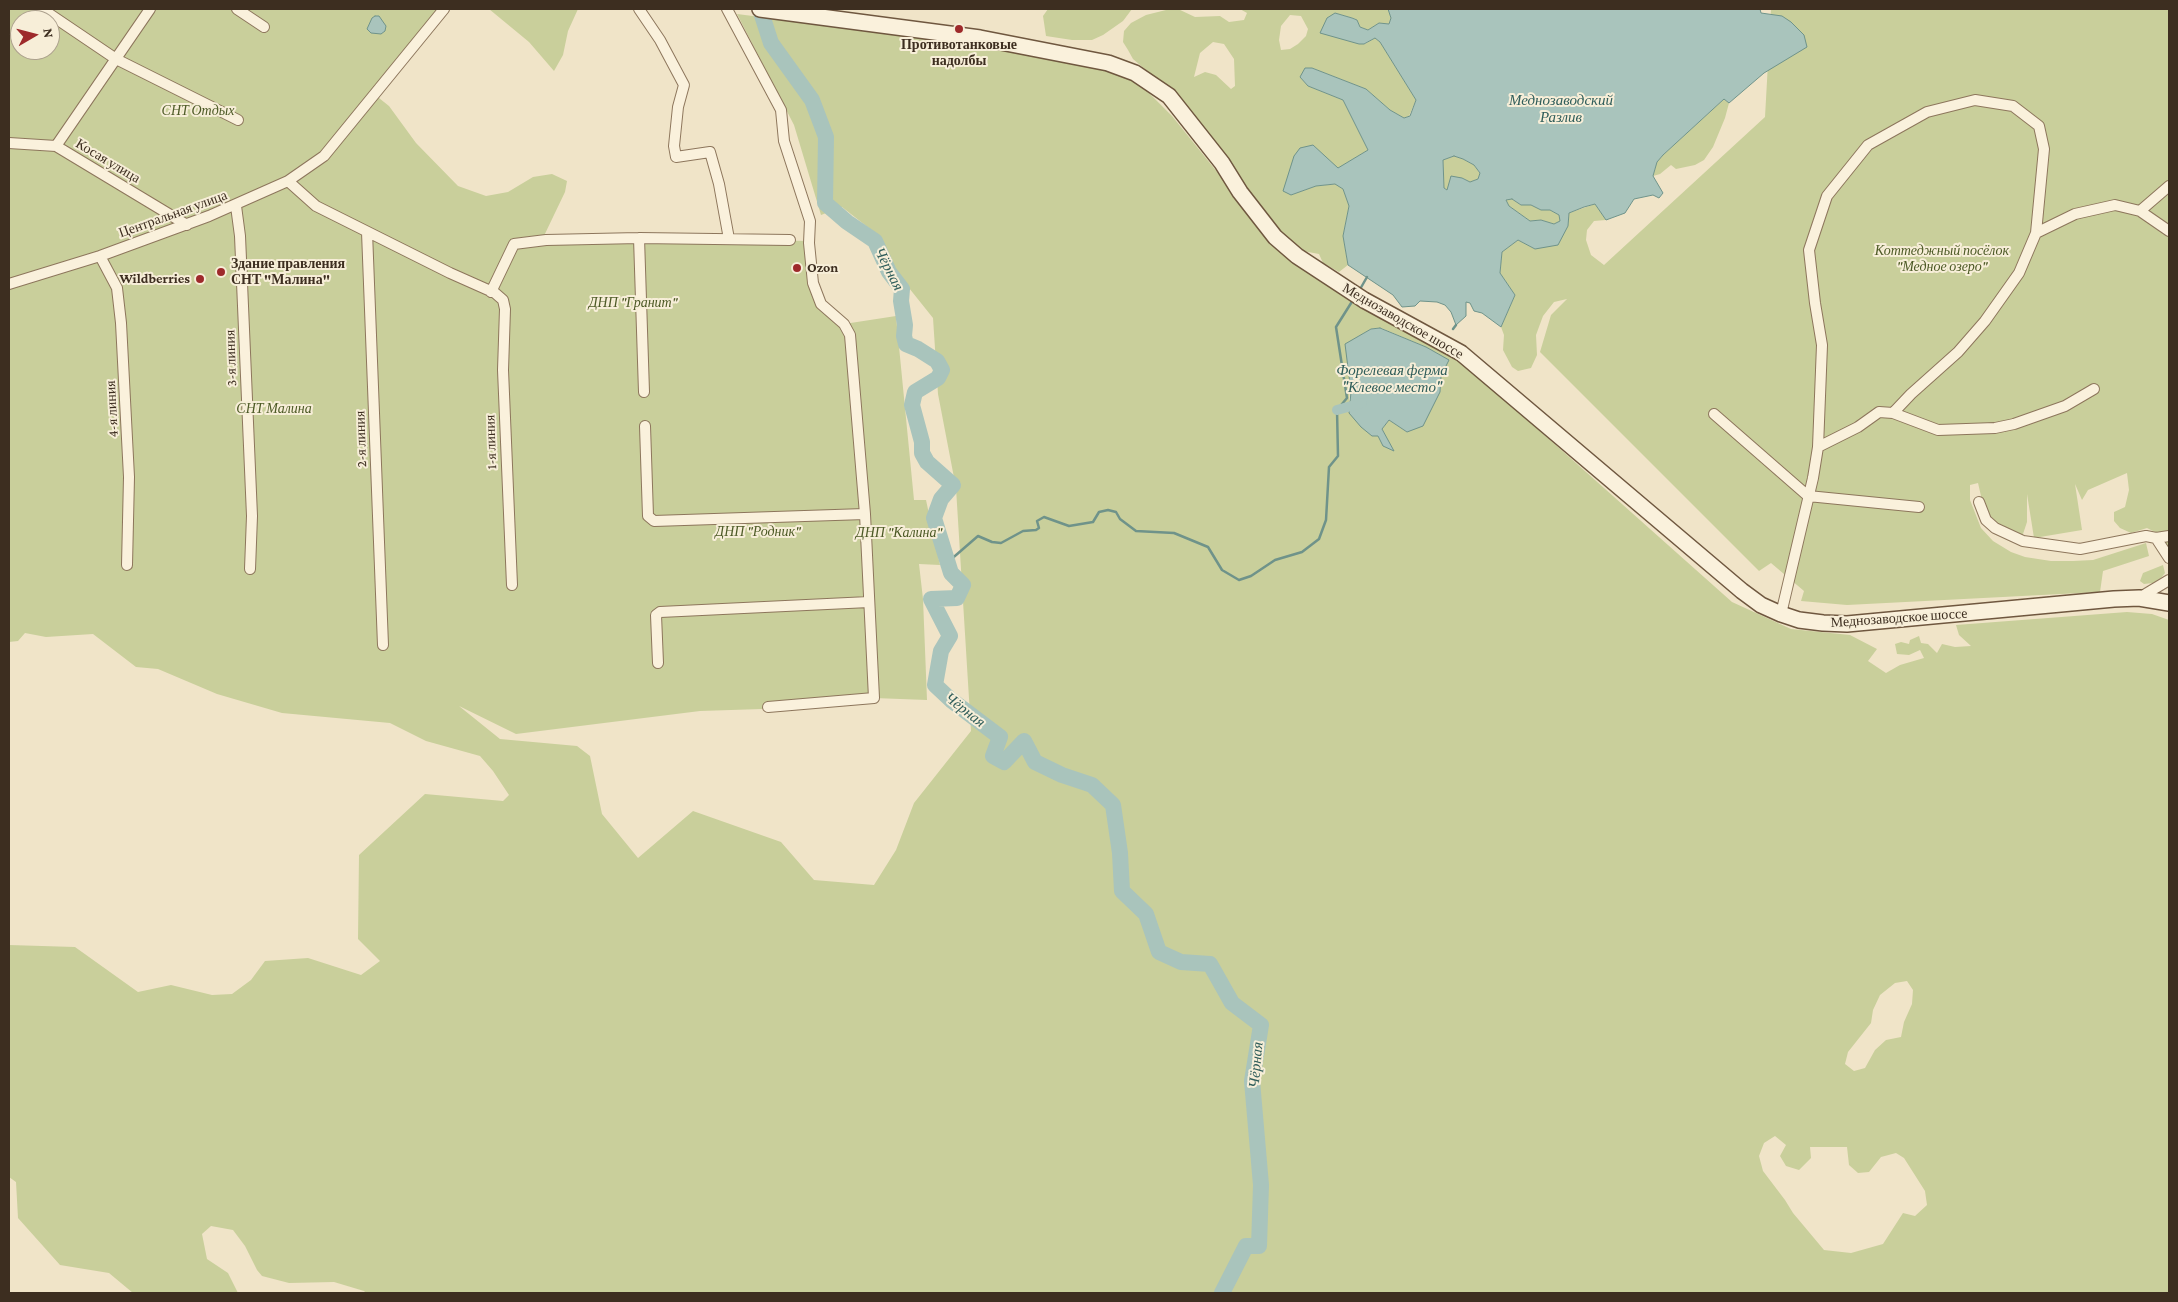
<!DOCTYPE html>
<html>
<head>
<meta charset="utf-8">
<style>
	body { margin:0 }
	#map { position:relative; width:2178px; height:1302px; overflow:hidden; background:#f0e4c8; font-family:"Crimson Pro",serif }
	canvas { display:block }
	.frame { position:absolute; inset:0; border:10px solid #3d2e20; pointer-events:none }
	.north { position:absolute; left:10px; top:10px; width:50px; height:50px; box-sizing:border-box; background:#f7eed8; border:1px solid #ada18e; border-radius:50%; rotate:82deg; font-size:14px; font-weight:700; line-height:20px; text-align:center; color:#3d2e20 }
	.north::after { content:''; display:block; margin:auto; width:18px; height:22px; background:#9e2a2b; clip-path:polygon(50% 0,100% 100%,50% 72%,0 100%) }
</style>
</head>
<body>
<div id="map">
<canvas width="2178" height="1302"></canvas>
<div class="frame"></div>
<div class="north">N</div>
</div>
<script>
const ctx = document.querySelector('canvas').getContext('2d');
ctx.lineJoin = 'round';
function paint(path, color) { ctx.fillStyle = color; ctx.fill(path, 'evenodd'); }
const toPath = rows => new Path2D(rows.map(r => 'M' + r).join(''));
function trace(path, color, width, dash) { ctx.strokeStyle = color; ctx.lineWidth = width; ctx.lineCap = dash ? 'butt' : 'round'; ctx.setLineDash(dash || []); ctx.stroke(path); }
function drawText(font, color, halo, rows, align = 'center') {
  ctx.font = font + ' "Crimson Pro",serif'; ctx.lineWidth = 4; ctx.setLineDash([]); ctx.textBaseline = 'middle'; ctx.strokeStyle = halo; ctx.fillStyle = color; for (const [text, x, y, turn = 0] of rows) {
    ctx.save(); ctx.translate(x, y); ctx.rotate((+turn || 0) * Math.PI / 180); ctx.textAlign = isNaN(turn) ? turn : align; if (halo) ctx.strokeText(text, 0, 0); ctx.fillText(text, 0, 0); ctx.restore();
  }
}
const green = toPath([
	[9,9,444,9,374,94,389,106,416,143,458,186,486,196,508,192,533,177,552,174,567,181,565,192,542,240,640,238,810,241,821,304,844,324,896,316,914,500,926,500,940,565,919,564,923,599,927,700,874,698,762,709,700,711,516,734,459,706,500,739,577,746,590,756,602,814,638,858,693,811,781,842,814,880,874,885,896,850,914,803,971,731,956,488,938,394,933,318,897,273,879,236,842,207,821,215,794,125,737,14,996,47,1132,76,1172,116,1280,250,1361,308,1458,358,1732,602,1791,629,1850,635,1877,649,1868,661,1886,673,1900,665,1924,658,1920,650,1909,655,1897,654,1895,644,1901,642,1909,644,1910,640,1919,636,1921,643,1928,644,1937,653,1942,644,1955,647,1971,646,1959,635,1956,625,2127,612,2152,614,2169,620,2169,1293,366,1293,364,1291,334,1282,289,1283,262,1276,257,1270,245,1246,233,1230,211,1226,202,1234,207,1259,228,1273,238,1293,133,1293,109,1273,60,1265,18,1218,16,1182,9,1177,9,945,75,947,138,992,171,985,212,995,232,994,251,980,265,961,308,958,361,975,380,961,358,939,359,855,425,794,503,801,509,795,493,771,480,756,426,741,390,723,282,713,217,694,158,669,136,667,93,634,46,637,25,633,18,641,9,642],
	[20,20,50,20,50,50,20,50],
	[1381,328,1426,347,1448,360,1441,376,1440,392,1407,432,1389,420,1382,429,1393,450,1378,436,1349,400,1353,340,1371,329],
	[1907,981,1913,990,1912,1004,1904,1022,1901,1037,1886,1040,1875,1050,1865,1068,1854,1071,1845,1064,1848,1052,1871,1023,1873,1010,1880,995,1895,983],
	[1775,1136,1786,1145,1780,1156,1786,1166,1799,1170,1811,1158,1810,1147,1847,1147,1849,1165,1858,1173,1869,1172,1881,1157,1896,1153,1904,1158,1925,1191,1927,1205,1915,1216,1903,1213,1883,1244,1851,1253,1824,1250,1793,1213,1785,1200,1763,1171,1759,1156,1764,1143],
	[489,9,578,9,568,31,563,55,554,71,529,42],
	[1048,9,1132,9,1123,21,1103,35,1092,40,1072,40,1046,36,1043,16],
	[1170,9,1178,9,1195,17,1220,16,1229,22,1244,20,1247,13,1240,9,1388,9,1389,10,1391,18,1389,24,1379,23,1368,30,1360,27,1357,20,1352,18,1335,13,1346,40,1365,44,1375,38,1380,42,1416,100,1409,116,1404,118,1390,110,1366,89,1312,68,1300,77,1308,86,1343,100,1368,150,1337,169,1313,145,1291,195,1316,186,1336,184,1343,189,1349,206,1343,236,1348,265,1339,272,1323,263,1319,254,1303,251,1281,233,1250,197,1180,99,1133,59,1128,50,1123,42,1124,31,1131,23,1146,15],
	[1290,15,1301,16,1308,29,1306,36,1298,44,1290,49,1281,50,1279,40,1281,26],
	[1213,42,1224,44,1234,59,1235,86,1231,89,1216,75,1205,72,1194,77,1200,53],
	[1771,9,2169,9,2169,551,2155,532,2147,528,2131,533,2120,528,2114,521,2114,512,2125,507,2129,490,2127,473,2088,490,2082,500,2075,484,2082,530,2034,538,2027,494,2027,522,2022,537,1992,521,1984,509,1978,483,1970,485,1970,500,1981,528,1993,541,2011,552,2025,557,2051,561,2073,561,2093,560,2146,543,2149,556,2103,571,2100,592,1847,605,1801,601,1804,591,1771,563,1759,571,1540,352,1551,315,1567,299,1554,302,1543,316,1536,335,1537,355,1531,368,1518,371,1512,367,1503,350,1504,335,1501,327,1515,295,1500,273,1502,252,1518,240,1535,249,1568,226,1569,213,1595,204,1606,220,1594,221,1587,230,1586,240,1591,255,1604,265,1765,117],
	[1724,99,1729,103,1725,118,1713,147,1704,160,1695,165,1676,169,1671,165,1660,174,1653,176,1657,162,1663,155],
	[1454,156,1463,159,1474,165,1480,173,1478,179,1470,182,1462,178,1448,190,1444,188,1443,160],
	[1512,199,1521,205,1531,205,1541,210,1550,210,1559,215,1560,221,1554,224,1541,220,1530,221,1509,206,1506,200],
	[2163,565,2165,573,2161,578,2153,583,2144,584,2140,581,2143,573]
]);
const water = toPath([
	[1388,9,1760,9,1761,13,1782,16,1791,22,1804,35,1807,47,1764,73,1729,103,1724,99,1663,155,1657,162,1653,176,1663,193,1659,198,1653,195,1634,199,1625,213,1606,220,1595,204,1584,207,1569,213,1568,226,1558,245,1535,249,1518,240,1502,252,1500,273,1515,295,1501,327,1482,313,1474,311,1470,303,1466,302,1466,316,1456,325,1451,312,1445,305,1437,302,1420,301,1415,306,1402,307,1393,295,1348,265,1343,236,1349,206,1343,189,1335,184,1316,186,1291,195,1283,191,1294,156,1300,148,1313,145,1338,168,1368,150,1343,100,1308,86,1300,77,1305,68,1312,68,1366,89,1390,110,1404,118,1410,116,1416,100,1380,42,1375,38,1364,44,1359,44,1320,33,1327,18,1335,13,1352,18,1357,20,1360,27,1368,30,1379,23,1389,24,1391,18,1388,9],
	[1454,156,1463,159,1474,165,1480,173,1478,179,1470,182,1462,178,1451,176,1447,190,1444,188,1443,160,1454,156],
	[1512,199,1521,205,1531,205,1541,210,1550,210,1559,215,1560,221,1554,224,1541,220,1530,221,1509,206,1506,200,1512,199],
	[375,16,379,16,386,26,385,31,381,34,371,33,367,29,372,18,375,16],
	[1380,328,1426,347,1449,360,1441,376,1440,392,1423,426,1407,432,1389,420,1382,429,1394,451,1383,446,1378,436,1372,436,1361,427,1349,413,1351,392,1345,344,1371,329,1380,328]
]);
const stream = toPath([
	[1359,291,1367,277],
	[1453,329,1456,325],
	[948,562,978,536,992,542,1001,543,1023,531,1036,530,1039,528,1037,521,1044,517,1069,526,1093,522,1099,512,1108,510,1116,512,1120,519,1136,531,1174,533,1208,547,1222,570,1239,580,1251,576,1275,560,1302,552,1319,539,1326,520,1329,467,1338,456,1337,410,1347,398,1336,327,1353,300]
]);
const canal = toPath([
	[1337,410,1362,403]
]);
const river = toPath([
	[760,9,771,43,812,100,826,137,825,203,847,222,875,241,889,272,902,289,901,301,905,325,904,336,906,344,918,349,937,361,942,370,938,378,915,392,912,405,922,442,922,453,927,462,953,485,941,499,934,518,951,573,963,585,957,598,931,599,950,636,941,651,935,685,951,700,1000,737,993,756,1004,762,1024,741,1035,762,1062,775,1092,785,1113,805,1120,853,1122,891,1146,914,1159,952,1181,962,1210,964,1232,1003,1261,1025,1252,1081,1261,1185,1259,1246,1246,1246,1222,1293]
]);
const street = toPath([
	[42,9,116,59,238,120],
	[237,9,264,27],
	[639,9,660,40,684,85,678,107,674,146,676,157,710,152,719,184,729,239],
	[727,9,781,110,784,141,810,221,809,243,813,283,821,304,844,324,850,335,865,514,874,698,768,707],
	[9,143,56,146,187,225],
	[56,146,150,9],
	[288,181,316,206,450,273,495,293,503,300,505,309,503,370,512,585],
	[236,206,240,236,252,516,250,569],
	[2140,211,2169,186],
	[367,232,383,645],
	[2036,233,2075,214,2115,205,2140,211,2169,231],
	[639,238,644,392],
	[100,256,117,288,121,323,129,477,127,565],
	[9,284,100,256,209,216,288,181,324,156,444,9],
	[491,292,514,244,546,240,639,238,790,240],
	[1893,413,1938,430,1995,428,2014,424,2065,406,2094,389],
	[1714,414,1808,496,1919,507],
	[645,426,648,516,654,521,865,514],
	[1979,502,1986,520,1995,528,2023,541,2080,549,2146,536,2156,538,2169,536],
	[2156,538,2169,558],
	[2139,598,2169,580],
	[1781,614,1813,478,1818,447,1822,345,1815,303,1809,250,1827,196,1868,145,1927,112,1975,100,2013,106,2039,126,2044,149,2036,233,2019,273,1985,321,1958,352,1911,394,1893,413,1879,412,1858,427,1818,447],
	[658,663,656,615,660,612,869,602]
]);
const secondary = toPath([
	[760,9,980,38,1108,63,1135,73,1169,96,1222,163,1240,192,1275,237,1297,256,1364,300,1461,353,1742,591,1761,605,1781,614,1799,620,1823,623,1847,624,2114,599,2139,598,2169,603]
]);
const markers = [
	[959,29,5,"#9e2a2b"],
	[797,268,5,"#9e2a2b"],
	[221,272,5,"#9e2a2b"],
	[200,279,5,"#9e2a2b"]
];
const poiNames = [
	["Противотанковые",959,45,"center"],
	["надолбы",959,61,"center"],
	["Здание правления",231,264],
	["СНТ \"Малина\"",231,280],
	["Ozon",807,268],
	["Wildberries",190,279,"right"]
];
const parkNames = [
	["СНТ Отдых",198,111],
	["Коттеджный посёлок",1942,251],
	["\"Медное озеро\"",1942,267],
	["ДНП \"Гранит\"",633,303],
	["СНТ Малина",274,409],
	["ДНП \"Родник\"",758,532],
	["ДНП \"Калина\"",899,533]
];
const streetNames = [
	["Косая улица",108,161,31],
	["Центральная улица",173,214,-20],
	["Меднозаводское шоссе",1403,321,30],
	["3-я линия",231,358,-92],
	["4-я линия",112,409,-93],
	["2-я линия",361,439,-92],
	["1-я линия",491,442,-92],
	["Меднозаводское шоссе",1899,618,-4]
];
const waterNames = [
	["Меднозаводский",1561,100],
	["Разлив",1561,117],
	["Чёрная",889,269,63],
	["Форелевая ферма",1392,370],
	["\"Клевое место\"",1392,387],
	["Чёрная",965,710,38],
	["Чёрная",1256,1065,-85]
];
paint(green, '#c9cf9b');
paint(water, '#a9c4bc');
trace(water, '#6f938a', 1);
trace(stream, '#6f938a', 2.5);
trace(canal, '#a9c4bc', 10);
trace(river, '#a9c4bc', 16);
trace(street, '#8d765c', 12);
trace(secondary, '#6f573f', 18);
trace(street, '#faf1dc', 10);
trace(secondary, '#faf1dc', 15);
for (const [x, y, r, color] of markers) { const dot = new Path2D(); dot.arc(x, y, r, 0, 2 * Math.PI); ctx.fillStyle = color; ctx.fill(dot); trace(dot, '#f7eed8', 2); }
drawText('bold 14px', '#3d2e20', '#f7eed8', poiNames, 'left');
drawText('italic 14px', '#4d5a26', '#f7eed8', parkNames);
drawText('14px', '#3d2e20', '#f7eed8', streetNames);
drawText('italic 15px', '#2f5d5a', '#f7eed8', waterNames);
</script>
</body>
</html>
